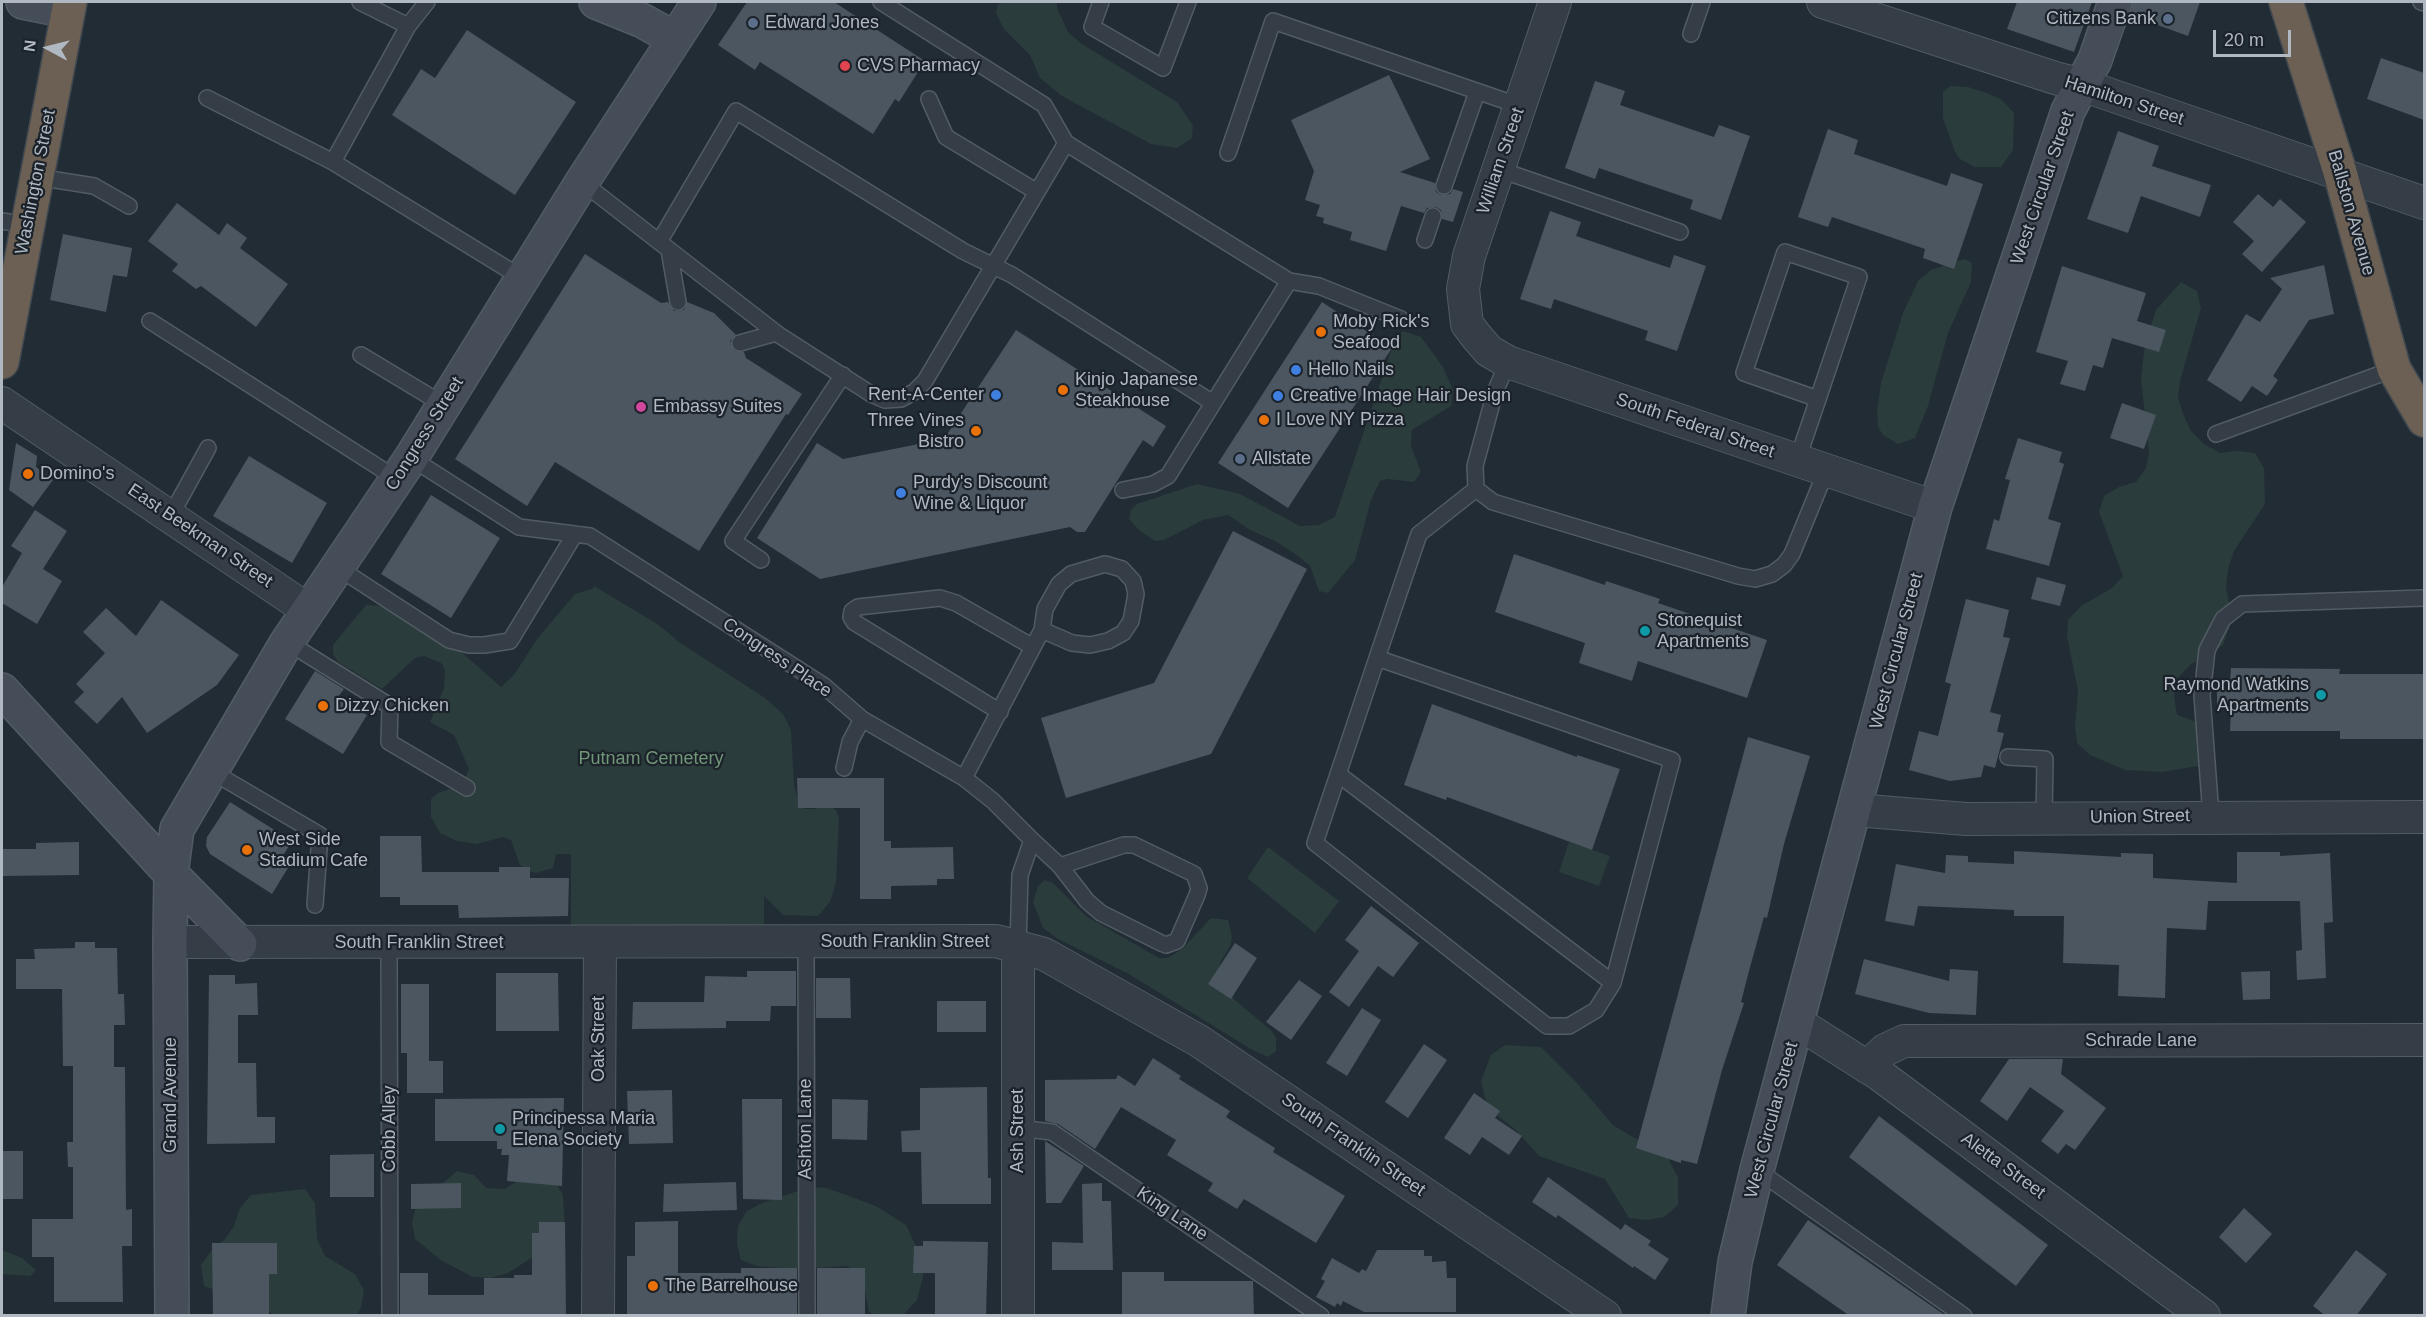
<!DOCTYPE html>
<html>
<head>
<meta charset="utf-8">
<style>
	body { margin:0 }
	#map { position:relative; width:2426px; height:1317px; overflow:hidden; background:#222c35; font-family:Arial,sans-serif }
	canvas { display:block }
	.frame { position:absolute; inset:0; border:3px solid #b0b8c2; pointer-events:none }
	.north { position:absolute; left:18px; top:18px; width:60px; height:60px; -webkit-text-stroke:4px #1b222a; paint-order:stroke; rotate:277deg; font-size:16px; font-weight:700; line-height:24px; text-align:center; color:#b0b8c2 }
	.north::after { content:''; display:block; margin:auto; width:21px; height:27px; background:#b0b8c2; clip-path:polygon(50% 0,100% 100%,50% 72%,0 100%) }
	.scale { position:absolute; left:2213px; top:30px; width:78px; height:27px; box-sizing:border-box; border:3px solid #b0b8c2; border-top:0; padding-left:8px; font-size:18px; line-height:21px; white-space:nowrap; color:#b0b8c2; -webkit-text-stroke:4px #1b222a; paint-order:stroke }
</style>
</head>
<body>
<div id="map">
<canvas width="2426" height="1317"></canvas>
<div class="frame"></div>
<div class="north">N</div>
<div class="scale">20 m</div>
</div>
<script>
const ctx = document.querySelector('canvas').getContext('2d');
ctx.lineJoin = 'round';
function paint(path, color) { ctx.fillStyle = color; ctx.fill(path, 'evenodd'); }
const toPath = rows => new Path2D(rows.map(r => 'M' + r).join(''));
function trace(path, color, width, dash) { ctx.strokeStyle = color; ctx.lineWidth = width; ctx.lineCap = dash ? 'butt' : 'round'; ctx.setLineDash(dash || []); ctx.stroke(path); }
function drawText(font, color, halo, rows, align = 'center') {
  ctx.font = font + ' Arial,sans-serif'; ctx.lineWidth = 4.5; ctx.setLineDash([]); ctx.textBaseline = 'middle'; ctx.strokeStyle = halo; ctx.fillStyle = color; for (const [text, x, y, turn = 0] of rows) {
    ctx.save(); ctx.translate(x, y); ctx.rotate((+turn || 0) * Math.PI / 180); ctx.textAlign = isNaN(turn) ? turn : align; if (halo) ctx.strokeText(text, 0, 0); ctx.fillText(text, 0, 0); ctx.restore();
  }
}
const green = toPath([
	[1002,2,1057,2,1057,8,1068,32,1082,44,1177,102,1193,126,1192,138,1177,148,1151,144,1062,96,1040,78,1030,55,1004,29,996,13,998,5],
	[1950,86,1968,87,1984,92,2001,99,2014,113,2013,150,2001,167,1975,167,1960,159,1955,152,1943,118,1943,92],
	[1964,259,1972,263,1971,282,1948,333,1928,406,1915,438,1898,444,1883,435,1878,427,1877,411,1881,383,1903,313,1918,281,1931,270],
	[2181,282,2197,291,2201,308,2180,381,2178,397,2183,414,2191,431,2204,444,2220,453,2238,451,2255,453,2264,468,2265,504,2234,551,2228,569,2226,587,2230,608,2229,628,2223,645,2190,665,2177,679,2174,697,2177,715,2194,721,2205,736,2199,766,2161,772,2125,770,2090,755,2077,743,2075,726,2078,691,2067,636,2068,620,2081,606,2112,588,2123,576,2099,512,2104,496,2119,487,2136,482,2146,468,2149,452,2141,379,2145,344,2156,310],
	[1403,331,1421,337,1443,367,1453,390,1451,406,1412,430,1411,446,1421,472,1414,482,1388,479,1380,481,1371,500,1355,560,1328,593,1319,591,1310,566,1297,555,1275,541,1250,530,1228,515,1203,520,1164,540,1155,541,1140,531,1129,519,1131,510,1137,504,1197,484,1240,494,1300,526,1319,525,1335,517,1393,345,1396,337],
	[594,586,659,625,679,642,765,698,783,714,791,730,794,785,799,803,805,809,814,809,829,805,836,810,839,818,836,882,830,902,818,916,783,915,764,896,764,925,571,927,571,854,556,854,553,868,536,873,527,871,520,865,511,840,503,837,477,844,457,841,440,833,431,817,431,799,438,793,462,785,469,769,454,735,430,722,444,688,445,670,441,663,424,656,415,658,382,689,338,662,333,654,333,645,366,605,384,606,433,627,501,687,514,675,537,639,575,594,592,589],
	[1569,842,1610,856,1599,886,1559,872],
	[1268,847,1339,901,1315,933,1247,878],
	[1045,880,1053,883,1086,916,1159,958,1168,958,1182,949,1211,918,1228,920,1232,937,1230,946,1220,963,1219,981,1236,1001,1271,1030,1276,1038,1276,1051,1268,1057,1251,1049,1127,973,1058,939,1043,928,1033,902,1038,886],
	[1505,1045,1541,1047,1576,1082,1613,1125,1636,1139,1653,1143,1666,1154,1678,1178,1678,1205,1664,1217,1646,1220,1629,1218,1605,1179,1539,1156,1516,1130,1494,1113,1485,1098,1481,1081,1491,1055],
	[457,1171,474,1175,486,1188,504,1189,520,1180,554,1179,563,1195,565,1230,549,1241,538,1254,508,1273,491,1278,473,1277,442,1261,415,1239,412,1222,416,1206],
	[810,1187,827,1188,876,1206,906,1225,922,1259,923,1277,917,1300,904,1314,879,1316,869,1312,862,1275,847,1266,794,1269,757,1266,741,1260,737,1244,738,1226,747,1211,762,1203],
	[305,1189,315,1203,317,1239,325,1256,355,1274,364,1290,361,1308,357,1315,274,1315,257,1304,204,1286,201,1265,211,1251,225,1239,234,1226,240,1208,251,1195],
	[2,1250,22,1258,36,1270,30,1276,2,1274]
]);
const building = toPath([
	[747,2,834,2,925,61,899,102,895,99,873,134,760,62,755,70,718,45],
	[2017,2,2092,2,2074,52,2007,29],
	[2133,2,2200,2,2188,36,2130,15],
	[467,30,576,102,515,195,392,115,421,69,435,78],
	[2381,58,2424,73,2424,120,2367,99],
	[1389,75,1430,159,1400,172,1435,183,1436,192,1441,195,1450,194,1453,189,1463,192,1453,222,1442,219,1441,210,1436,207,1427,208,1424,213,1401,206,1386,251,1350,240,1352,232,1323,223,1324,218,1316,216,1320,205,1305,200,1314,171,1291,120],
	[1595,81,1625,91,1620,105,1714,137,1719,125,1750,136,1721,220,1690,209,1693,200,1599,168,1595,179,1565,168],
	[1828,129,1858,140,1854,154,1947,186,1951,173,1983,184,1954,269,1923,258,1925,249,1832,217,1828,227,1798,217],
	[2118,131,2159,146,2152,166,2211,185,2200,217,2141,196,2128,233,2087,219],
	[2258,194,2273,207,2280,199,2306,222,2262,272,2242,254,2254,241,2233,222],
	[177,203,219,235,227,223,247,238,240,248,288,284,256,327,201,286,196,289,172,271,178,264,148,241],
	[1550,211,1581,222,1576,236,1670,268,1674,255,1706,266,1677,351,1645,340,1648,331,1554,299,1551,309,1520,299],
	[63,234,132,248,127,277,113,275,106,312,50,300],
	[585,254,661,303,668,302,674,311,684,310,687,302,714,313,736,335,730,341,734,350,744,352,746,358,802,394,788,415,786,414,699,551,555,462,527,506,455,459],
	[2324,265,2334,314,2309,320,2273,376,2278,380,2267,396,2252,386,2241,402,2207,380,2246,314,2260,322,2282,289,2270,278],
	[2062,266,2146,293,2137,321,2166,330,2159,352,2112,338,2103,368,2093,365,2085,391,2060,384,2068,361,2036,352],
	[1322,302,1392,348,1288,508,1218,463],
	[1016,330,1166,426,1153,447,1143,440,1085,532,1077,532,1070,527,820,579,757,538,817,443,843,459,944,439],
	[2122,403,2156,415,2144,449,2110,438],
	[2018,438,2062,452,2059,462,2064,464,2048,519,2061,523,2049,566,1986,549,1994,519,1999,521,2010,480,2005,479],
	[16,443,37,456,36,467,53,480,33,507,9,490],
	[249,456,327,503,292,563,213,516],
	[431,495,500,538,451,618,381,574],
	[35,510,67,531,43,569,62,581,37,624,2,603,2,587,22,553,11,546],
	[1233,531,1307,569,1211,754,1066,798,1041,718,1154,683],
	[1514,554,1605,585,1606,581,1660,599,1658,603,1767,640,1747,698,1638,661,1632,681,1579,663,1585,643,1495,612],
	[2037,577,2066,585,2060,606,2031,599],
	[1966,599,2009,610,2003,637,2010,638,1990,712,2001,715,1997,732,2004,733,1995,768,1984,765,1981,777,1950,781,1909,770,1919,731,1938,736,1951,684,1945,682],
	[161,600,239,655,217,685,147,733,122,697,97,724,74,702,84,692,76,684,105,653,83,632,106,608,136,636],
	[2231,668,2340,669,2339,674,2424,674,2424,739,2340,739,2340,731,2230,731,2231,707,2217,707,2217,684,2230,684],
	[315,671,344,689,338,697,367,715,343,754,285,719],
	[1432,704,1577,757,1577,755,1620,769,1592,850,1447,797,1446,800,1404,785],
	[1748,737,1810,756,1784,844,1767,918,1764,917,1749,971,1741,1002,1744,1003,1722,1070,1697,1164,1681,1160,1681,1163,1636,1148],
	[797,778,884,778,884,841,891,841,891,848,953,847,954,879,937,879,937,885,891,886,891,899,860,899,860,808,798,808],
	[230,802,292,841,279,862,288,868,272,894,210,854,206,846,207,837],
	[380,836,421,836,422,872,499,872,499,867,530,867,530,878,569,878,568,916,459,918,458,905,400,905,400,897,380,897],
	[79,842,79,875,2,876,3,849,36,849,36,843],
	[2014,851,2121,857,2121,853,2153,854,2153,878,2237,883,2237,852,2280,852,2280,856,2330,853,2333,922,2324,923,2326,978,2297,980,2296,951,2302,950,2300,901,2208,901,2206,930,2167,928,2165,998,2118,996,2119,965,2063,963,2064,916,2014,916,2014,910,1918,906,1914,926,1885,921,1896,864,1945,873,1946,855,1968,856,1968,862,2014,864],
	[1371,906,1419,943,1393,977,1378,966,1349,1007,1329,992,1359,951,1345,940],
	[75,942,95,942,95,948,117,948,118,994,124,994,125,1025,114,1025,114,1067,125,1067,126,1210,132,1209,132,1246,122,1246,123,1302,54,1302,54,1257,32,1257,32,1219,73,1219,73,1167,68,1167,67,1142,73,1142,73,1066,63,1066,62,989,16,989,16,959,35,959,34,949,75,948],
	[1235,943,1257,958,1231,999,1208,984],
	[1864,959,1949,981,1950,969,1978,971,1976,1015,1929,1013,1855,994],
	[747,971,796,971,796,1006,771,1006,770,1021,726,1021,726,1028,632,1029,633,1002,704,1002,705,976,747,977],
	[2270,971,2270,999,2243,1000,2241,972],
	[496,973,558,973,559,1031,496,1031],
	[209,975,235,975,235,984,257,983,258,1015,238,1015,238,1063,256,1063,257,1117,275,1117,275,1143,207,1144],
	[816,978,850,978,851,1018,816,1018],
	[1299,980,1322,996,1291,1040,1266,1022],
	[401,984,429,984,429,1061,443,1061,443,1093,407,1093,407,1053,401,1053],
	[937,1001,986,1001,986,1032,937,1032],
	[1362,1008,1381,1020,1347,1076,1326,1063],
	[1424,1044,1447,1060,1408,1118,1385,1102],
	[1153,1058,1181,1076,1179,1079,1230,1111,1226,1117,1275,1148,1273,1152,1345,1196,1316,1243,1244,1199,1237,1209,1208,1191,1213,1183,1167,1155,1176,1140,1121,1107,1095,1149,1058,1124,1045,1121,1045,1080,1116,1079,1118,1075,1135,1086],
	[2009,1059,2063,1059,2061,1074,2106,1108,2075,1150,2066,1144,2058,1154,2041,1141,2064,1111,2030,1087,2007,1121,1980,1101],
	[987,1087,988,1178,991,1178,991,1204,922,1204,921,1152,902,1152,901,1131,920,1130,920,1088],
	[672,1090,673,1143,629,1144,627,1091],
	[1474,1093,1500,1111,1495,1118,1522,1136,1509,1155,1482,1137,1470,1155,1444,1138],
	[564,1098,562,1186,507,1181,509,1155,501,1155,502,1149,497,1149,497,1141,435,1141,435,1099],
	[742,1099,782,1099,782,1200,743,1199],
	[832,1099,868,1100,867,1140,832,1139],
	[1879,1116,2048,1245,2016,1286,1849,1157],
	[1045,1141,1084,1166,1061,1203,1046,1203],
	[2,1151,23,1151,23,1199,2,1199],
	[374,1154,374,1197,330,1197,330,1155],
	[1548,1177,1621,1230,1625,1224,1651,1241,1648,1245,1669,1259,1655,1280,1634,1266,1633,1268,1558,1215,1556,1218,1532,1202],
	[736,1182,737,1210,663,1212,664,1184],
	[461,1183,461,1208,411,1209,411,1184],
	[1102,1183,1102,1201,1111,1201,1113,1270,1052,1270,1052,1242,1083,1243,1082,1184],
	[2244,1208,2272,1234,2246,1263,2219,1237],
	[1808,1220,1946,1316,1850,1316,1777,1265],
	[678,1221,678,1273,741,1273,741,1268,797,1268,797,1316,627,1316,627,1256,635,1256,635,1222],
	[539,1222,565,1222,566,1316,400,1316,400,1273,428,1273,428,1295,484,1295,484,1278,514,1278,514,1275,532,1275,532,1233,539,1233],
	[923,1241,988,1242,986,1316,935,1316,935,1273,913,1273,914,1246,923,1246],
	[212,1243,277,1243,277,1274,269,1274,269,1316,213,1316],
	[1377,1250,1424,1250,1424,1256,1432,1256,1432,1262,1446,1261,1447,1278,1456,1278,1456,1312,1364,1312,1343,1301,1341,1306,1337,1303,1335,1307,1316,1297,1325,1281,1321,1279,1332,1258,1359,1273,1362,1269,1366,1271],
	[2356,1250,2387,1274,2356,1316,2326,1316,2313,1306],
	[817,1268,865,1268,865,1316,817,1316],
	[1122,1272,1164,1272,1164,1281,1253,1281,1254,1316,1122,1316]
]);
const lane = toPath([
	[360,2,408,26],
	[427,2,408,26,333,162,522,278],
	[881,2,1044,105,1066,143,1289,281,1319,286,1401,319],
	[1101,2,1092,27,1163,68,1188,2],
	[2421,2,2424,3],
	[1691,34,1702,2],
	[207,98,333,162],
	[929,99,946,137,1037,192],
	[1228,153,1273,21,1520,106],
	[1498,169,1680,232],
	[37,177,94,186,129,206],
	[582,182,779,335,871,394,885,400,901,399,914,392,925,381,1066,143],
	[1444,186,1477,92],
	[2,221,27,225],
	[1425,240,1433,216],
	[659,242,736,111,963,251,1012,275,1213,403],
	[669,250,678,302],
	[150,321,397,479],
	[740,343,776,333],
	[361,355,444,405],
	[1508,362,1495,392,1475,466,1476,489,1493,502,1738,576,1755,579,1772,574,1784,565,1792,554,1826,471],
	[2216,434,2394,369],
	[411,458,519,527,590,536,823,685,862,719,964,778,993,801,1032,840,1020,875,1018,947],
	[1797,461,1818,399,1859,277,1785,252,1744,373,1818,399],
	[1123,490,1153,484,1168,476,1289,281],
	[170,517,208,448],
	[761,560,733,541,843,375],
	[337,567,449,640,469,645,484,645,510,641,575,534],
	[287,642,390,706,389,742,467,788],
	[1377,658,1672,760,1613,983,1596,1010,1569,1026,1547,1026,1315,843,1377,658,1419,534,1476,489],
	[1000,712,854,622,851,617,852,611,858,607,940,598,956,603,1033,647],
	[2008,757,2045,759,2044,818],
	[844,768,850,742,862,719],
	[211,771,320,835,315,905],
	[1338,774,1613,983],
	[964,778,1042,630,1045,609,1059,584,1071,574,1105,564,1122,569,1133,581,1136,594,1131,621,1123,633,1108,641,1090,645,1072,643,1042,630],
	[2211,816,2202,695,2207,650,2223,619,2242,604,2424,598],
	[1032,840,1060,866,1087,901,1101,913,1161,943,1166,945,1177,941,1197,895,1199,888,1194,874,1134,845,1124,845,1060,866],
	[806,942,807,1316],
	[389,943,390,1316],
	[1018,1128,1052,1132,1321,1316],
	[1757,1170,1964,1316]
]);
const street = toPath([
	[1555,2,1469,256,1463,289,1467,324,1476,336,1489,351,1508,362,1935,507],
	[1823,2,2055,78,2082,85,2424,203],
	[2,403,308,610],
	[1855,810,1966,819,2424,817],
	[170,942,996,941,1018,947,1044,954,1199,1041,1605,1316],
	[1018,947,1018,1316],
	[1798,1023,1880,1075,2204,1316],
	[1867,1067,1885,1050,1904,1041,2424,1040],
	[598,1316,600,943]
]);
const secondary = toPath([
	[23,2,68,11],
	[596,2,643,21,675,39],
	[2,690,171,874,240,944],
	[172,1316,170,942,171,874,177,829,287,642,411,458,582,182,699,2],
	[1728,1316,1735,1262,1757,1170,1935,507,2068,111,2095,60,2115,2]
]);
const highway = toPath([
	[2286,2,2340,172,2394,369,2424,420],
	[2,362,70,2]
]);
const markers = [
	[2168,19,6,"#5c6f8a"],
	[753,23,6,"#5c6f8a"],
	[845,66,6,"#e0444e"],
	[1321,332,6,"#e8710a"],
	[1296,370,6,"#3f7fe0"],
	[1063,390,6,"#e8710a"],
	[996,395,6,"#3f7fe0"],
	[1278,396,6,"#3f7fe0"],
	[641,407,6,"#d1479c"],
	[1264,420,6,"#e8710a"],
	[976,431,6,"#e8710a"],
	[1240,459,6,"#5c6f8a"],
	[28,474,6,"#e8710a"],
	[901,493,6,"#3f7fe0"],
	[1645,631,6,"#0f9aa8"],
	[2321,695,6,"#0f9aa8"],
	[323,706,6,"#e8710a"],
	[247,850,6,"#e8710a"],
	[500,1129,6,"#0f9aa8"],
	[653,1286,6,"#e8710a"]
];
const poiNames = [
	["Citizens Bank",2156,19,"right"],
	["Edward Jones",765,23],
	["CVS Pharmacy",857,66],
	["Moby Rick's",1333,322],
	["Seafood",1333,343],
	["Hello Nails",1308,370],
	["Kinjo Japanese",1075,380],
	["Steakhouse",1075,401],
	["Rent-A-Center",984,395,"right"],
	["Creative Image Hair Design",1290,396],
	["Embassy Suites",653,407],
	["I Love NY Pizza",1276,420],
	["Three Vines",964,421,"right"],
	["Bistro",964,442,"right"],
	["Allstate",1252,459],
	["Domino's",40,474],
	["Purdy's Discount",913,483],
	["Wine & Liquor",913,504],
	["Stonequist",1657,621],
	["Apartments",1657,642],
	["Raymond Watkins",2309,685,"right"],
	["Apartments",2309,706,"right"],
	["Dizzy Chicken",335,706],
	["West Side",259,840],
	["Stadium Cafe",259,861],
	["Principessa Maria",512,1119],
	["Elena Society",512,1140],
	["The Barrelhouse",665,1286]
];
const streetNames = [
	["Hamilton Street",2124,101,18],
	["William Street",1501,161,-71],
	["Washington Street",36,182,-79],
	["West Circular Street",2043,188,-71],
	["Ballston Avenue",2351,213,74],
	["South Federal Street",1695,426,19],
	["Congress Street",425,434,-58],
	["East Beekman Street",200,536,34],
	["West Circular Street",1897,651,-75],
	["Congress Place",777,658,34],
	["Union Street",2140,817,-1],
	["South Franklin Street",905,942],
	["South Franklin Street",419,943],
	["Oak Street",599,1039,-90],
	["Schrade Lane",2141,1041],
	["Grand Avenue",171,1095,-90],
	["West Circular Street",1772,1120,-75],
	["Cobb Alley",390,1129,-90],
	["Ashton Lane",806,1129,-90],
	["Ash Street",1018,1131,-90],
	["South Franklin Street",1353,1145,34],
	["Aletta Street",2003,1166,36],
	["King Lane",1172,1214,34]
];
const parkNames = [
	["Putnam Cemetery",651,759]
];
paint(green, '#2a3c3b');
paint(building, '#4b5660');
trace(lane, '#535b63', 18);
trace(street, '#535b63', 34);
trace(secondary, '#535b63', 36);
trace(highway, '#404850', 36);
trace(lane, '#353d46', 15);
trace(street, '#353d46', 32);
trace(secondary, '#444d58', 33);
trace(highway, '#6b6053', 33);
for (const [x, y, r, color] of markers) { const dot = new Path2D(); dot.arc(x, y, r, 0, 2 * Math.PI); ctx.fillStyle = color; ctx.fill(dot); trace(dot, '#1b222a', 2); }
drawText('18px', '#b0b8c2', '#1b222a', poiNames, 'left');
drawText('18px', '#b0b8c2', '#1b222a', streetNames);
drawText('18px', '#719677', '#1b222a', parkNames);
</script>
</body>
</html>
